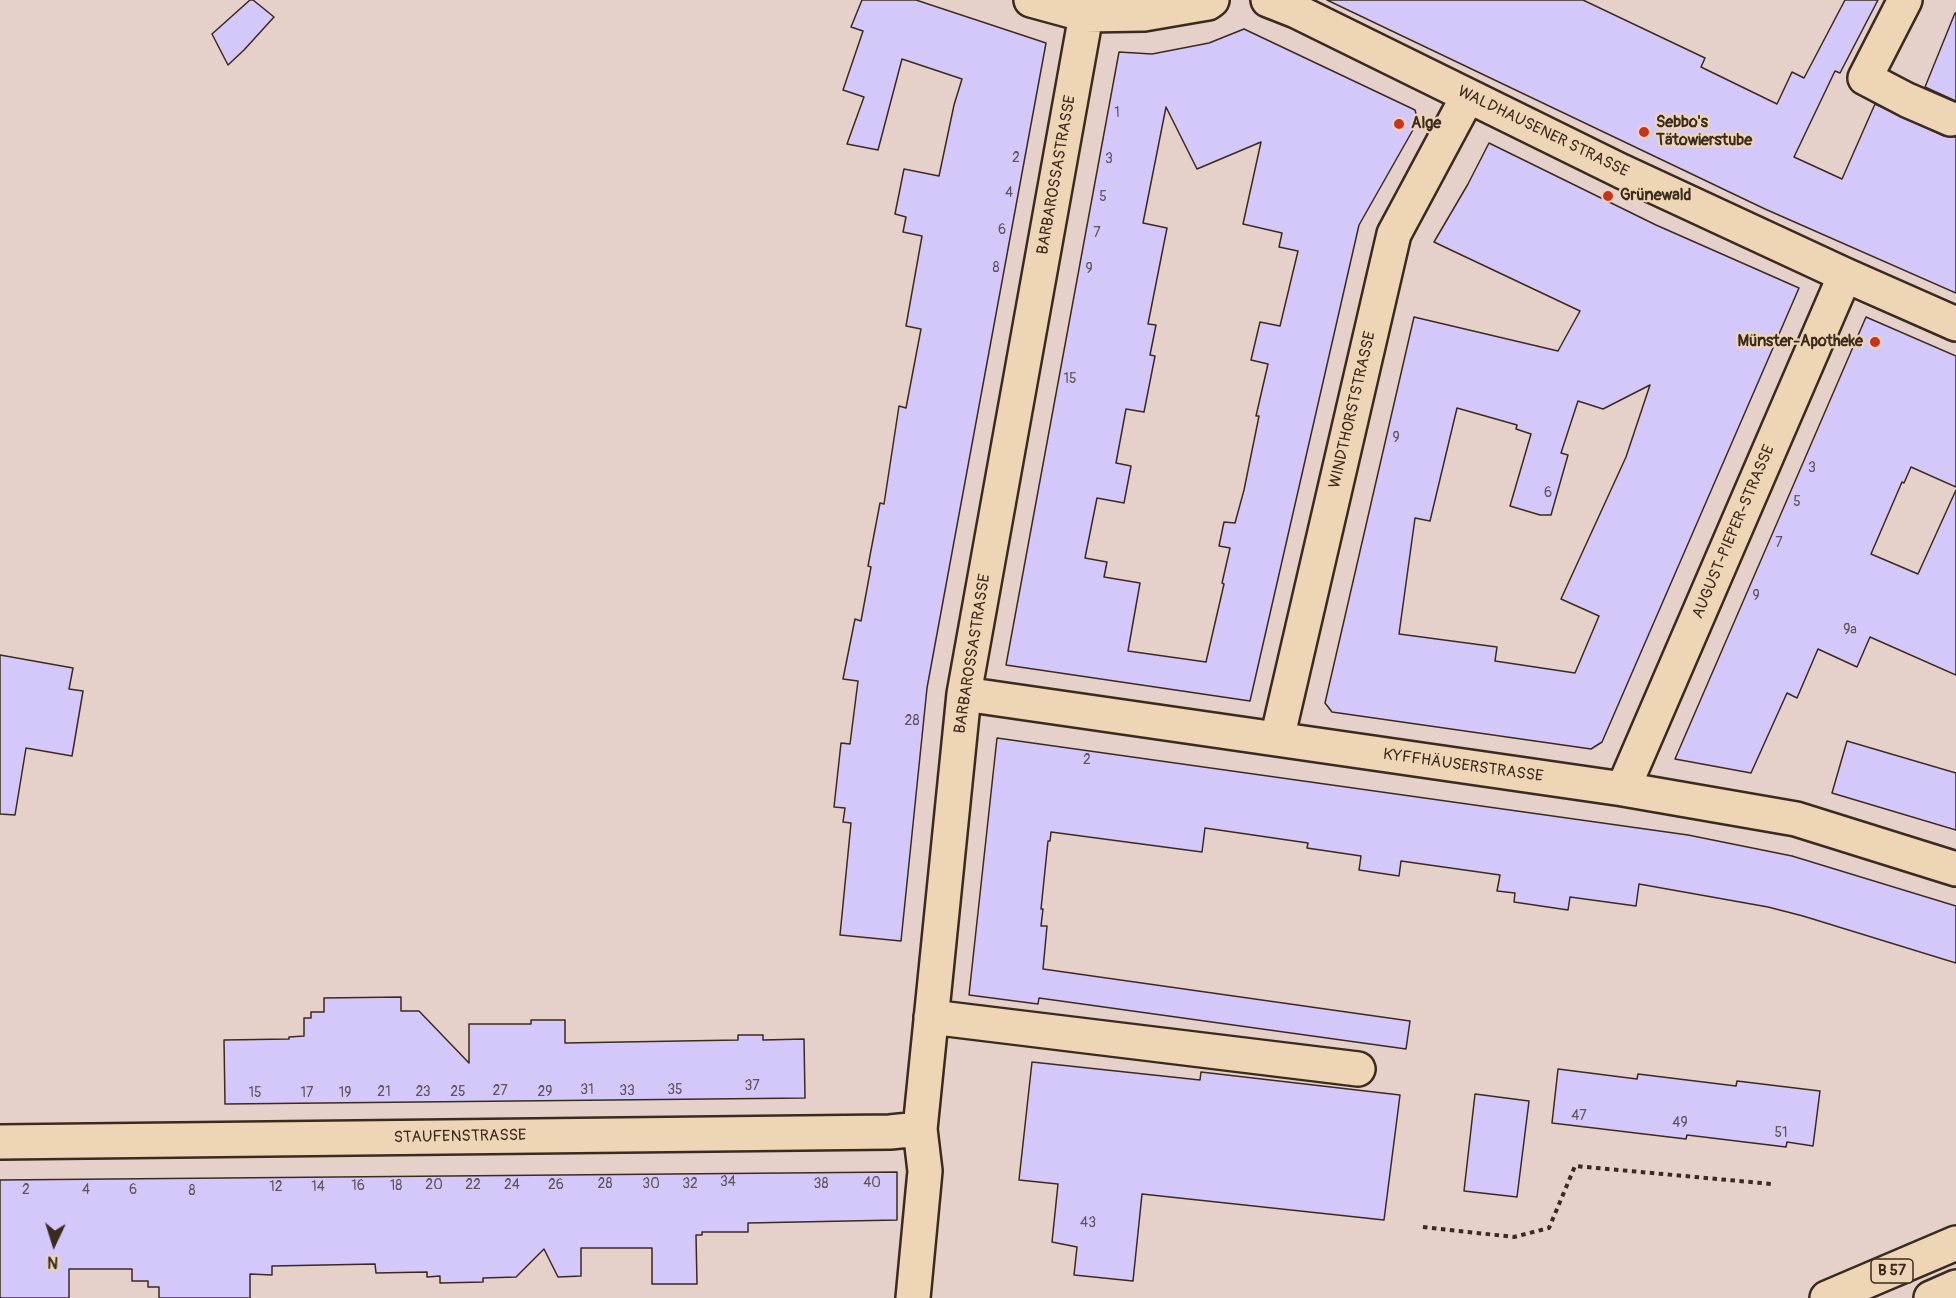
<!DOCTYPE html>
<html>
<head>
<meta charset="utf-8">
<style>
	body { margin:0 }
	#map { position:relative; width:1956px; height:1298px; overflow:hidden; background:#e6d1ca; font-family:Pangolin,sans-serif }
	canvas { display:block }
	.north { position:absolute; left:24px; top:1214px; width:60px; height:60px; -webkit-text-stroke:4px #edd5b5; paint-order:stroke; rotate:184deg; font-size:16px; font-weight:700; line-height:24px; text-align:center; color:#3b2a1e }
	.north::after { content:''; display:block; margin:auto; width:21px; height:27px; background:#3b2a1e; clip-path:polygon(50% 0,100% 100%,50% 72%,0 100%) }
</style>
</head>
<body>
<div id="map">
<canvas width="1956" height="1298"></canvas>
<div class="north">N</div>
</div>
<script>
const ctx = document.querySelector('canvas').getContext('2d');
ctx.lineJoin = 'round';
function paint(path, color) { ctx.fillStyle = color; ctx.fill(path, 'evenodd'); }
const toPath = rows => new Path2D(rows.map(r => 'M' + r).join(''));
function trace(path, color, width, dash) { ctx.strokeStyle = color; ctx.lineWidth = width; ctx.lineCap = dash ? 'butt' : 'round'; ctx.setLineDash(dash || []); ctx.stroke(path); }
function drawText(font, color, halo, rows, align = 'center') {
  ctx.font = font + ' Pangolin,sans-serif'; ctx.lineWidth = 4.5; ctx.setLineDash([]); ctx.textBaseline = 'middle'; ctx.strokeStyle = halo; ctx.fillStyle = color; for (const [text, x, y, turn = 0] of rows) {
    ctx.save(); ctx.translate(x, y); ctx.rotate((+turn || 0) * Math.PI / 180); ctx.textAlign = isNaN(turn) ? turn : align; if (halo) ctx.strokeText(text, 0, 0); ctx.fillText(text, 0, 0); ctx.restore();
  }
}
const building = toPath([
	[250,0,253,0,274,17,244,50,228,65,212,34,250,0],
	[862,0,916,0,1046,43,927,688,901,941,840,935,851,823,843,822,845,808,834,807,841,743,850,744,858,681,843,679,855,619,861,621,871,567,868,566,880,503,884,504,899,406,906,408,921,329,906,326,922,236,903,232,906,217,895,214,904,169,939,176,954,105,962,79,902,59,878,150,847,144,864,97,843,90,863,31,851,27,862,0],
	[1327,0,1583,0,1705,58,1701,67,1777,104,1792,72,1804,78,1845,0,1878,0,1840,73,1835,71,1794,157,1842,179,1875,104,1944,136,1956,137,1956,293,1765,209,1327,0],
	[1955,13,1956,13,1956,101,1925,87,1955,13],
	[1244,29,1415,110,1418,121,1359,225,1250,701,1006,665,1119,52,1152,54,1209,43,1244,29],
	[1166,107,1197,169,1261,142,1243,224,1282,233,1279,247,1298,251,1280,326,1260,322,1251,360,1268,364,1256,416,1259,416,1244,490,1235,523,1224,522,1219,546,1230,548,1222,583,1224,584,1206,662,1128,651,1140,583,1104,577,1107,562,1085,558,1097,498,1124,503,1131,466,1116,463,1126,409,1144,412,1155,356,1150,355,1156,325,1148,324,1167,228,1143,223,1166,107],
	[1489,143,1656,225,1799,288,1602,742,1591,749,1332,712,1325,703,1414,317,1558,351,1580,311,1434,242,1468,184,1489,143],
	[1650,385,1626,457,1561,599,1599,616,1575,673,1495,661,1497,647,1399,634,1415,518,1430,521,1457,408,1517,425,1516,429,1531,434,1510,506,1540,515,1551,515,1568,455,1561,453,1578,401,1603,409,1650,385],
	[1866,317,1956,356,1956,487,1911,467,1904,483,1902,482,1871,554,1918,574,1956,490,1956,675,1870,637,1857,667,1818,649,1797,698,1787,693,1751,773,1675,759,1866,317],
	[0,655,73,668,69,689,83,691,72,756,26,748,15,815,0,814,0,655],
	[997,738,1688,835,1792,856,1956,906,1956,963,1803,916,1768,907,1639,884,1636,906,1570,897,1568,910,1514,902,1515,893,1497,891,1500,875,1401,861,1399,876,1359,870,1361,856,1307,848,1308,843,1205,828,1202,852,1051,832,1050,841,1048,841,1041,909,1043,909,1041,926,1047,926,1043,969,1410,1021,1406,1049,1039,998,1038,1004,969,995,997,738],
	[1847,741,1956,773,1956,830,1832,793,1847,741],
	[401,997,401,1011,419,1011,469,1063,469,1024,531,1024,531,1020,565,1020,565,1043,738,1040,738,1035,763,1035,763,1040,804,1039,805,1098,225,1104,224,1040,289,1039,289,1037,304,1036,304,1018,311,1018,311,1012,324,1012,324,998,401,997],
	[1032,1062,1200,1080,1201,1072,1400,1095,1384,1220,1142,1194,1133,1281,1074,1275,1077,1247,1052,1242,1058,1184,1019,1180,1032,1062],
	[1558,1069,1637,1079,1638,1074,1736,1086,1737,1081,1820,1091,1813,1146,1787,1142,1786,1147,1687,1135,1686,1139,1552,1123,1558,1069],
	[1475,1094,1529,1101,1517,1197,1464,1191,1475,1094],
	[897,1172,897,1220,748,1223,748,1232,702,1232,702,1235,696,1235,697,1284,652,1284,652,1248,581,1248,581,1276,558,1277,544,1249,516,1277,483,1278,483,1282,440,1283,440,1276,427,1277,427,1272,376,1273,375,1264,272,1266,272,1275,250,1274,250,1298,159,1298,159,1287,148,1287,148,1281,132,1281,132,1269,69,1269,69,1298,0,1298,0,1180,897,1172]
]);
const path = toPath([
	[1423,1227,1514,1237,1549,1228,1575,1166,1772,1184]
]);
const minor = toPath([
	[1031,0,1086,15,1144,14,1208,3,1212,0],
	[1268,0,1296,11,1621,171,1845,275,1956,324],
	[1905,0,1865,78,1907,100,1951,119],
	[964,694,1623,789,1796,819,1956,869],
	[1277,739,1394,234,1468,96],
	[1623,789,1845,275],
	[931,1017,1358,1069],
	[0,1142,890,1132,920,1129],
	[913,1298,925,1171,920,1129,964,694,1086,15]
]);
const major = toPath([
	[1827,1298,1956,1243],
	[1931,1298,1956,1287]
]);
const markers = [
	[1399,124,6,"#c8321e"],
	[1644,132,6,"#c8321e"],
	[1608,196,6,"#c8321e"],
	[1875,342,6,"#c8321e"]
];
const numberNames = [
	["1",1117,113],
	["2",1016,158],
	["3",1109,159],
	["4",1009,193],
	["5",1103,197],
	["6",1002,230],
	["7",1097,233],
	["8",996,268],
	["9",1089,269],
	["15",1070,379],
	["9",1396,438],
	["3",1812,468],
	["6",1548,493],
	["5",1797,502],
	["7",1779,543],
	["9",1756,596],
	["9a",1850,630],
	["28",912,721],
	["2",1087,760],
	["37",752,1086],
	["31",587,1090],
	["35",675,1090],
	["27",500,1091],
	["33",627,1091],
	["21",384,1092],
	["23",423,1092],
	["25",458,1092],
	["29",545,1092],
	["15",255,1093],
	["17",307,1093],
	["19",345,1093],
	["47",1579,1116],
	["49",1680,1123],
	["51",1781,1133],
	["34",728,1182],
	["40",872,1183],
	["28",605,1184],
	["30",651,1184],
	["32",690,1184],
	["38",821,1184],
	["20",434,1185],
	["22",473,1185],
	["24",512,1185],
	["26",556,1185],
	["16",358,1186],
	["18",396,1186],
	["12",276,1187],
	["14",318,1187],
	["2",26,1190],
	["4",86,1190],
	["6",133,1190],
	["8",192,1191],
	["43",1088,1223]
];
const shields = [
	[1892,1271,42]
];
const shieldNames = [
	["B 57",1892,1271]
];
const poiNames = [
	["Sebbo's",1656,123],
	["Tätowierstube",1656,141],
	["Alge",1411,124],
	["Grünewald",1620,196],
	["Münster-Apotheke",1863,342,"right"]
];
const streetNames = [
	["WALDHAUSENER STRASSE",1543,132,26],
	["BARBAROSSASTRASSE",1057,175,-80],
	["WINDTHORSTSTRASSE",1353,410,-77],
	["AUGUST-PIEPER-STRASSE",1734,532,-67],
	["BARBAROSSASTRASSE",973,654,-81],
	["KYFFHÄUSERSTRASSE",1463,766,8],
	["STAUFENSTRASSE",460,1137,-1]
];
paint(building, '#d4c8fb');
trace(building, '#3b2a1e', 1.5);
trace(minor, '#3b2a1e', 38);
trace(major, '#3b2a1e', 38);
trace(path, '#3b2a1e', 4, [4.5, 4.5]);
trace(minor, '#edd5b5', 33);
trace(major, '#edd5b5', 33);
for (const [x, y, r, color] of markers) { const dot = new Path2D(); dot.arc(x, y, r, 0, 2 * Math.PI); ctx.fillStyle = color; ctx.fill(dot); trace(dot, '#edd5b5', 2); }
drawText('14px', '#615255', null, numberNames);
for (const [x, y, w] of shields) { const box = new Path2D(); box.roundRect(x - w / 2, y - 12, w, 24, 4.5); ctx.fillStyle = '#edd5b5'; ctx.fill(box); trace(box, '#3b2a1e', 1.5); }
drawText('bold 15px', '#3b2a1e', null, shieldNames);
drawText('bold 16px', '#3b2a1e', '#edd5b5', poiNames, 'left');
drawText('16px', '#3b2a1e', '#edd5b5', streetNames);
</script>
</body>
</html>
